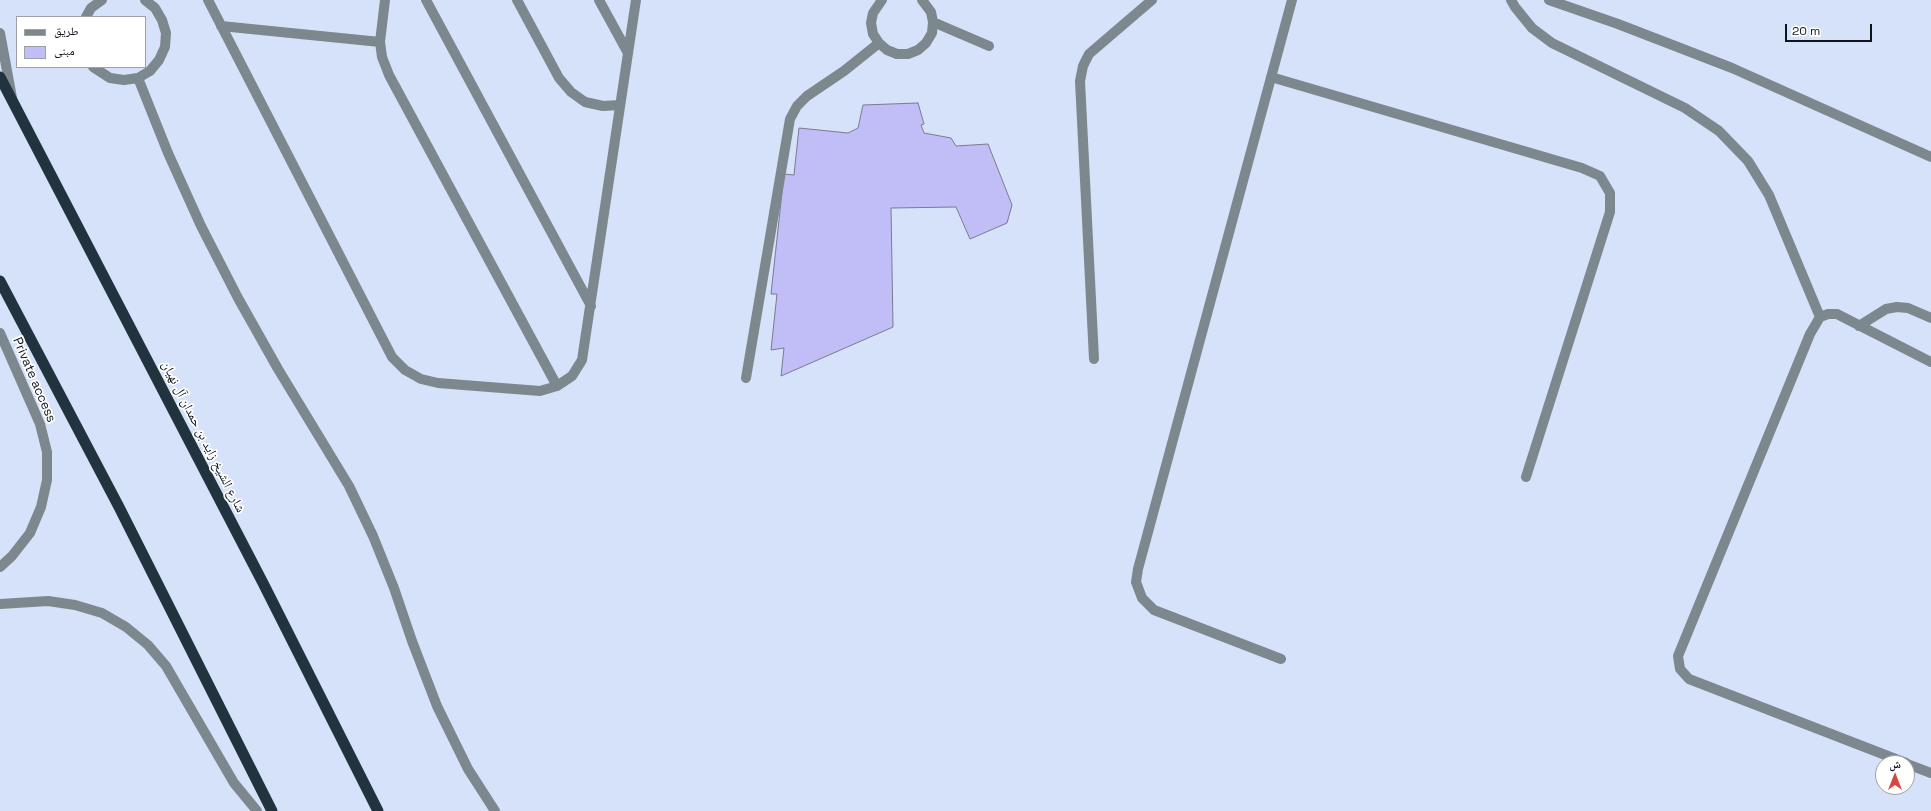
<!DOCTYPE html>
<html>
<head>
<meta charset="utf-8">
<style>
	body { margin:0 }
	#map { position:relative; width:1931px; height:811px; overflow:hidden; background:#d5e2f9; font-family:"Space Grotesk","Noto Naskh Arabic",sans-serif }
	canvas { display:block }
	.legend { position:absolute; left:16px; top:16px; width:130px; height:52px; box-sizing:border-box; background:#fff; border:1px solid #9fa1a4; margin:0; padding:5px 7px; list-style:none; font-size:12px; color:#0f141b }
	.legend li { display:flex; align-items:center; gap:8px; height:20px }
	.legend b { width:20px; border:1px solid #9fa1a4 }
	.north { position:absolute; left:1875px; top:755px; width:40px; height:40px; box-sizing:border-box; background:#fff; border:1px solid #9fa1a4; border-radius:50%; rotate:0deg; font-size:11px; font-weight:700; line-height:16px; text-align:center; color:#0f141b }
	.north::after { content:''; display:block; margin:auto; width:14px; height:18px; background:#d64741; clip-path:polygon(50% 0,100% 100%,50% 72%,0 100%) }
	.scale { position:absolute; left:1785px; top:24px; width:87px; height:18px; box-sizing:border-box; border:2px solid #0f141b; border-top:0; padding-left:5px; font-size:12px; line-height:14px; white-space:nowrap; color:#0f141b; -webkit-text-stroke:3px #fff; paint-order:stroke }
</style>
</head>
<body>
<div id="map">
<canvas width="1931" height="811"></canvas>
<ul class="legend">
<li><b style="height:5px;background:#7d878e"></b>طريق</li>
<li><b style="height:11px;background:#c1bdf7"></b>مبنى</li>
</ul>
<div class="north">ش</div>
<div class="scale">20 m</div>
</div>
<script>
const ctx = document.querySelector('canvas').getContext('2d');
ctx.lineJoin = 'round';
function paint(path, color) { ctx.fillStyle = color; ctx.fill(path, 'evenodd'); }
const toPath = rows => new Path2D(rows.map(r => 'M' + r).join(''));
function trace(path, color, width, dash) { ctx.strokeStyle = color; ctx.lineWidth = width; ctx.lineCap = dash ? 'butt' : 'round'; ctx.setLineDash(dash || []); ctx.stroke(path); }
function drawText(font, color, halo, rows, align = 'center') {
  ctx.font = font + ' "Space Grotesk","Noto Naskh Arabic",sans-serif'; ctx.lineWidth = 3.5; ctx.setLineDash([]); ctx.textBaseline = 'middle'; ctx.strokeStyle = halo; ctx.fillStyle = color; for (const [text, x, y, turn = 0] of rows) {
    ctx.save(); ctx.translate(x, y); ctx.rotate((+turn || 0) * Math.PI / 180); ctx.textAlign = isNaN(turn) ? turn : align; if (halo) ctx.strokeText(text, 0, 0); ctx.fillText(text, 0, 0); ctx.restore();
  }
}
const building = toPath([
	[918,103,924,124,921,125,924,133,951,138,956,146,988,144,1012,205,1007,223,970,239,956,207,891,208,893,327,781,376,784,348,771,350,777,294,771,294,784,174,794,175,799,128,848,133,858,128,863,105,918,103]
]);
const service = toPath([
	[208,0,392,357,405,370,421,379,438,383,540,391,557,386,572,376,582,360,636,0],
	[385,0,380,42,382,57,389,75,557,386],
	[426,0,591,306],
	[517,0,559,78,571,92,585,102,603,106,620,105],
	[599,0,628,53],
	[882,0,873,13,871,23,873,34,879,43,887,50,897,54,908,54,918,50,926,43,932,33,933,22,931,12,922,0],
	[1511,0,1515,7,1532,28,1552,43,1685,108,1719,131,1748,161,1769,195,1820,317],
	[86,17,91,8,102,0],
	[933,22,989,46],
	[221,26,380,42],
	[93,67,110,78,124,80,138,78,150,71,159,60,165,47,166,33,162,20,155,8,145,0],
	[1271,77,1582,168,1600,176,1610,193,1610,212,1526,477],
	[138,78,168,153,201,226,238,298,278,369,349,486,373,536,394,588,412,641,437,706,468,769,495,811],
	[1859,326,1886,309,1897,307,1908,308,1931,318],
	[1094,359,1080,81,1083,66,1089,54,1152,0],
	[746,378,790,119,797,106,807,96,844,71,879,43],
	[1281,659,1154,610,1142,598,1136,582,1138,569,1292,0],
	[1906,763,1689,679,1680,669,1678,656,1810,334,1820,317,1828,314,1837,314,1931,362],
	[1907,764,1931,773]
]);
const minor = toPath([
	[1549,0,1618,24,1732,68,1931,157],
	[0,33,12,98],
	[0,333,40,424,47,452,47,480,41,507,30,533,12,556,0,567],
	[0,604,48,601,75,605,102,613,126,627,148,645,166,666,234,783,257,811]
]);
const trunk = toPath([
	[0,77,263,583,378,811],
	[0,281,119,507,272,811]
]);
const streetNames = [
	["Private access",34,380,67],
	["شارع الشيخ زايد بن حمدان آل نهيان",203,437,63]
];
paint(building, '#c1bdf7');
trace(building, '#7b7a90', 1);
trace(service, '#7d878e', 10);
trace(minor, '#7d878e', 10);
trace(trunk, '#20333e', 11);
drawText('13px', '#0f141b', '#fff', streetNames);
</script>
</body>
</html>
